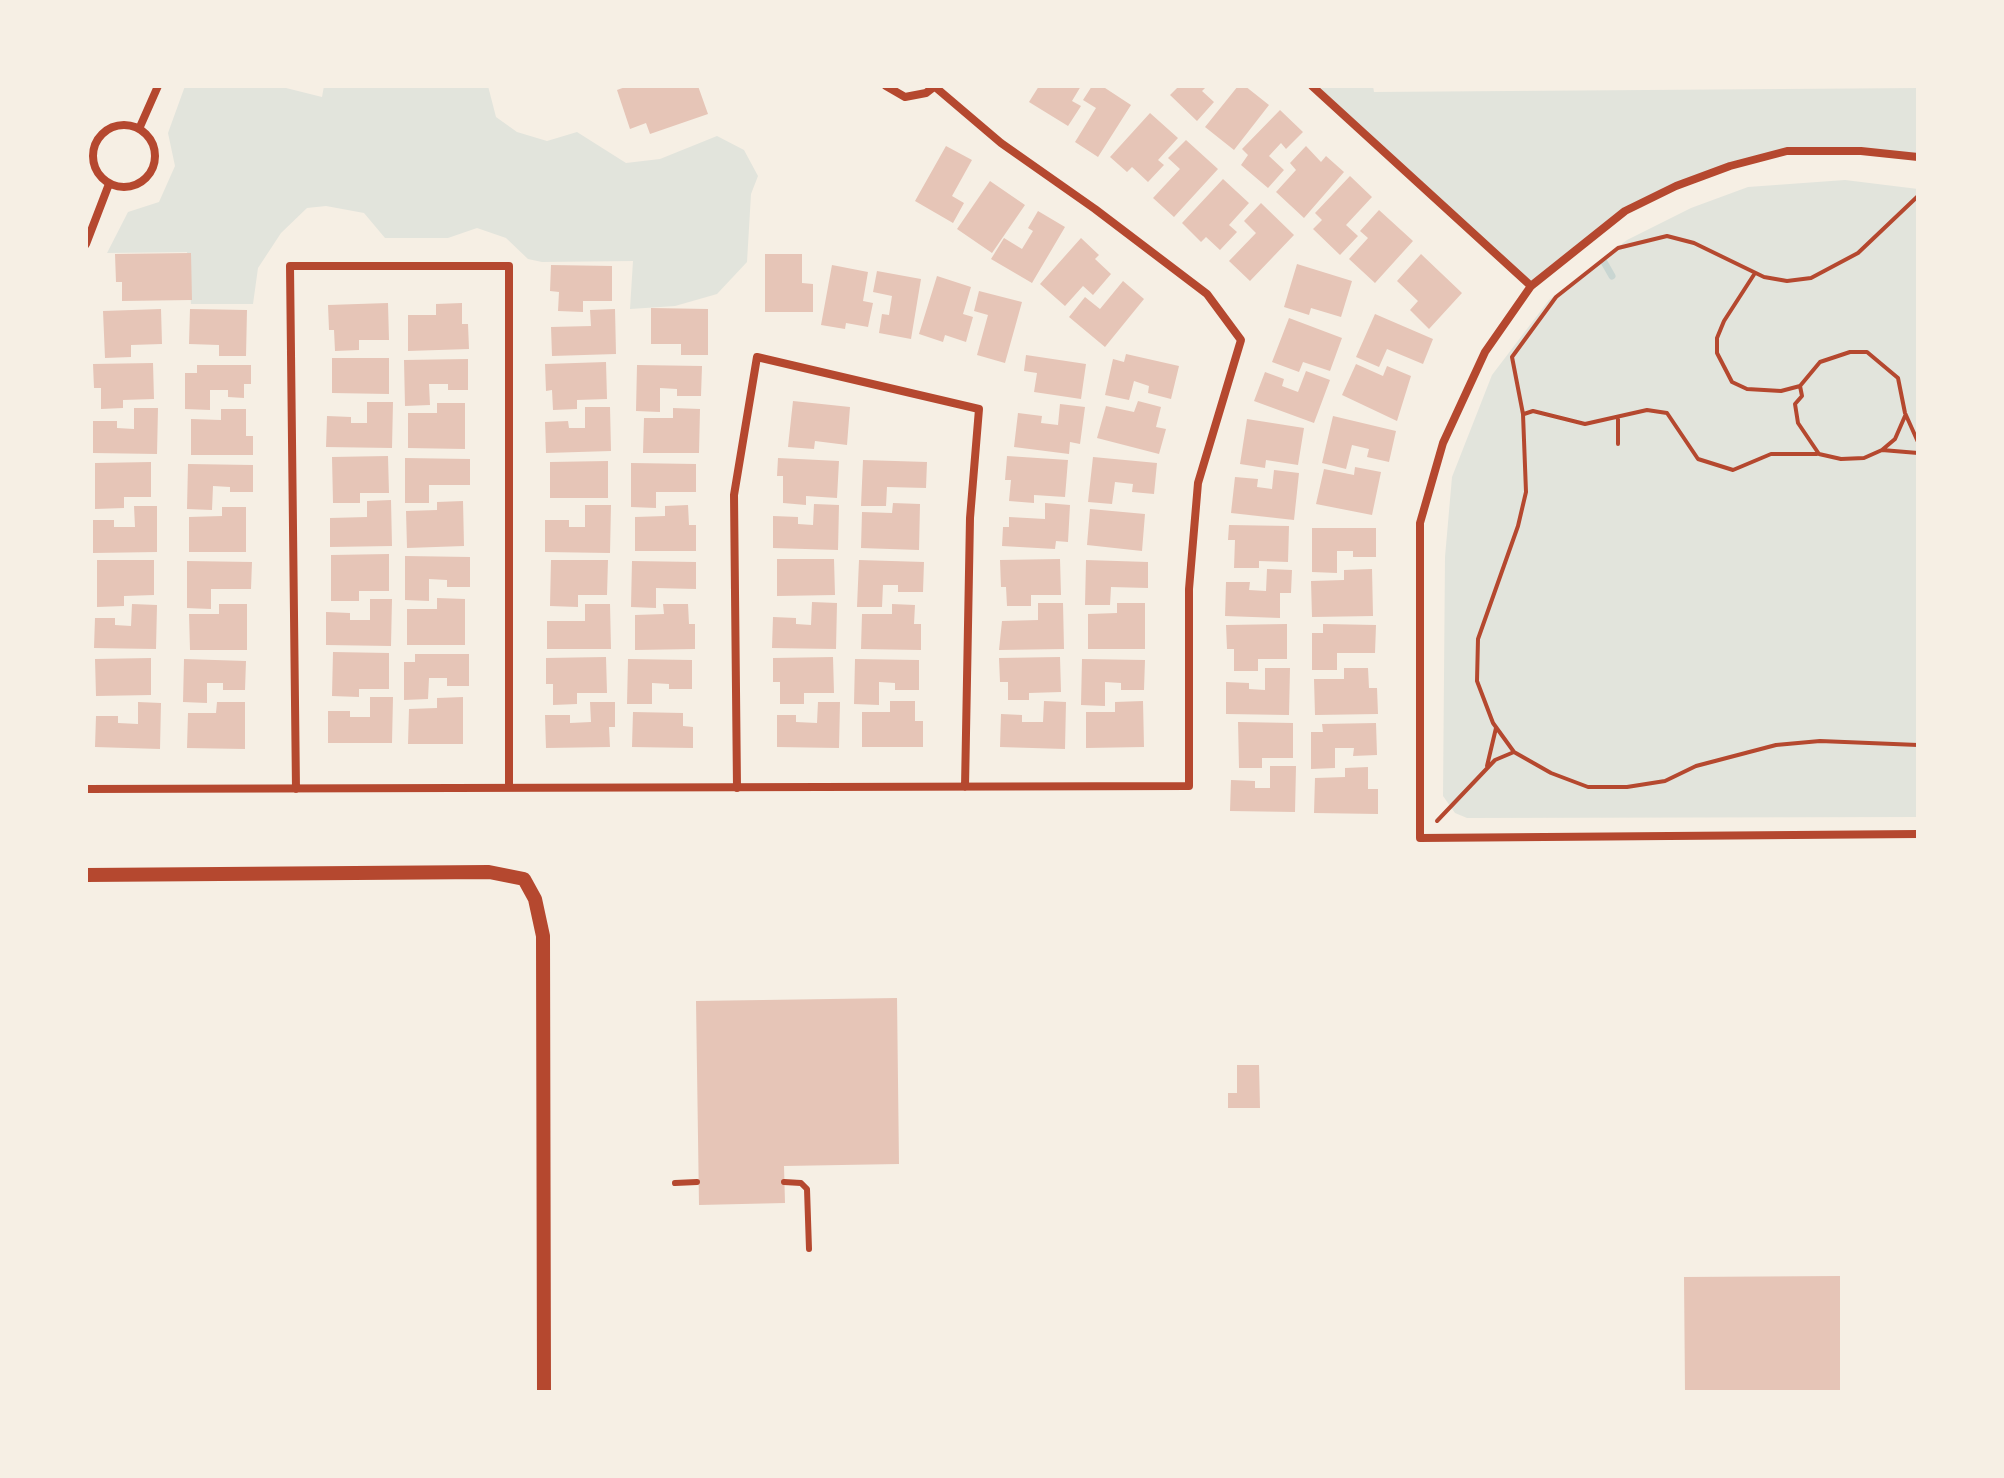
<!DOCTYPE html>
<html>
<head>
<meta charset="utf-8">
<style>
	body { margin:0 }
	#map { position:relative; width:2004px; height:1478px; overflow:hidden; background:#f6efe4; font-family:"Nunito Sans",sans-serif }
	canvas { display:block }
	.frame { position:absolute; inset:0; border:88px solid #f6efe4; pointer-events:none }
</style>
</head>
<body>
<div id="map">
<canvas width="2004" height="1478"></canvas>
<div class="frame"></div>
</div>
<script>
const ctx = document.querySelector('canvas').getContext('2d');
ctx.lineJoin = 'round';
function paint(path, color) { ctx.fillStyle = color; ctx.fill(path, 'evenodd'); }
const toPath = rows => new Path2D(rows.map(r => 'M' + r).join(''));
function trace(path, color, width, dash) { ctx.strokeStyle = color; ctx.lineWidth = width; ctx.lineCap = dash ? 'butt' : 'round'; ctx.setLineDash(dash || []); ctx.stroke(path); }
const green = toPath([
	[185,86,278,86,322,97,324,86,488,86,496,117,517,132,547,141,577,132,626,163,660,159,717,136,744,150,758,176,751,194,747,262,717,294,675,306,630,309,633,261,542,262,528,259,506,238,477,228,448,238,385,238,364,213,326,206,307,208,281,233,258,268,253,304,191,304,187,252,107,253,128,212,159,202,175,166,168,133],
	[1312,86,1373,86,1374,92,1918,88,1918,157,1787,151,1730,166,1625,211,1531,286],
	[1845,180,1918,189,1918,817,1467,818,1455,813,1443,796,1445,557,1452,477,1492,375,1549,300,1627,240,1691,208,1748,187]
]);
const stream = toPath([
	[1604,262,1612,276]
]);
const building = toPath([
	[628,86,698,86,708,114,650,134,646,123,630,129,617,90],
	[1039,86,1081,86,1072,101,1081,106,1068,126,1029,102],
	[1092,86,1102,86,1131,105,1098,157,1075,142,1096,108,1083,100],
	[1179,86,1207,86,1202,91,1214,102,1197,121,1170,95],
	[1238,86,1245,86,1269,105,1234,150,1205,127],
	[1280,110,1303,132,1286,149,1281,143,1269,156,1284,170,1268,188,1241,165,1248,155,1242,149],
	[1150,113,1178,138,1158,160,1164,165,1148,182,1132,167,1127,172,1110,157],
	[1186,140,1218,169,1174,217,1153,198,1180,169,1168,158],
	[946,146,972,160,952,196,964,203,953,223,915,201],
	[1306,146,1321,162,1326,156,1344,172,1304,218,1276,192,1296,170,1290,163],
	[1350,176,1372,197,1346,225,1358,236,1340,255,1313,229,1322,220,1315,213],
	[1223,179,1249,203,1229,225,1237,232,1220,250,1206,237,1201,242,1182,223],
	[990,181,1025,205,992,253,957,229],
	[1261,203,1294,235,1250,281,1229,261,1256,233,1244,221],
	[1379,210,1413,241,1375,283,1349,259,1368,238,1360,231],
	[1038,211,1065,227,1032,283,991,259,1004,238,1022,249,1033,231,1028,228],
	[1081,238,1099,255,1095,259,1111,274,1093,295,1083,286,1065,306,1040,284],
	[191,253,192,300,122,301,122,282,116,282,115,254],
	[765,254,802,254,802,283,813,284,813,312,765,312],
	[1421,254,1462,293,1429,329,1410,310,1418,301,1397,281],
	[1297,264,1352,281,1341,317,1311,308,1309,315,1284,307],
	[551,265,612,266,612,301,583,301,583,312,558,311,559,292,550,291],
	[832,265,868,272,863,301,873,303,868,327,846,323,845,329,821,325],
	[877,271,921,279,911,339,879,333,882,314,889,315,892,296,873,292],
	[937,276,971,287,963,314,973,317,966,342,945,335,943,342,919,334],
	[1123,281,1144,299,1105,347,1069,317,1085,297,1100,309],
	[979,291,1022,302,1005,363,977,355,988,315,974,311],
	[388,303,389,340,359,340,359,350,335,351,334,330,329,330,328,305],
	[462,303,462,324,468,324,469,349,408,351,408,315,436,315,436,304],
	[651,308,708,309,708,355,681,355,681,344,651,344],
	[161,309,162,344,131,345,131,357,105,358,103,311],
	[190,309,247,310,246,356,219,356,219,345,189,344],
	[615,309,616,354,552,356,551,327,591,326,590,310],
	[1375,314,1433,339,1423,364,1387,349,1379,367,1356,357],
	[1289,318,1342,338,1330,371,1303,362,1299,372,1272,362],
	[1126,354,1179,366,1171,399,1148,393,1149,386,1134,381,1129,400,1105,395,1113,359,1124,362],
	[1026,355,1086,364,1081,399,1034,392,1037,373,1024,371],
	[332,358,389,358,389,394,332,393],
	[468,359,468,390,448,390,448,384,429,384,430,405,405,406,404,360],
	[606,362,607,399,577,400,577,409,553,410,552,390,546,391,545,364],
	[153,363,154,399,123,400,123,408,101,409,101,388,94,388,93,364],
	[1356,364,1383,376,1387,366,1411,376,1397,421,1342,395],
	[197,365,251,365,251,384,244,384,244,398,228,397,228,390,210,390,210,410,185,409,185,373,197,373],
	[637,365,702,366,701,396,677,396,677,389,660,388,660,412,636,411],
	[1306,371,1330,380,1314,423,1254,401,1265,372,1284,379,1282,386,1298,392],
	[793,401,850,407,847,445,815,441,814,449,788,447],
	[1138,401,1161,407,1156,427,1166,429,1159,454,1097,438,1106,406,1134,412],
	[367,402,393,402,392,448,326,447,327,416,351,417,351,423,367,423],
	[437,403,465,403,465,449,408,448,408,413,437,413],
	[1060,404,1085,407,1080,444,1070,442,1069,454,1014,447,1018,413,1042,416,1041,423,1058,425],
	[585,407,610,407,611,451,546,453,545,422,568,421,569,428,585,428],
	[134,408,158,408,157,454,93,453,93,421,117,421,117,428,134,429],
	[673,408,700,409,699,453,643,453,644,418,673,418],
	[221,409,246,409,246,436,253,436,253,455,191,455,191,419,221,420],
	[1333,416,1396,431,1389,462,1367,457,1369,449,1352,445,1346,469,1322,463],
	[1247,419,1304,428,1298,465,1266,460,1265,468,1240,464],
	[388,456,389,493,360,493,360,503,333,503,332,457],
	[1007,456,1068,460,1065,497,1034,495,1034,503,1009,501,1011,480,1005,480],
	[1093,457,1157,463,1154,494,1132,492,1133,484,1115,482,1112,504,1088,502],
	[405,458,470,459,470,485,429,485,429,503,405,503],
	[778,458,839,461,837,498,806,496,806,505,783,503,783,476,777,476],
	[863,460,927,462,926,488,887,487,886,506,861,506],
	[608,461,608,498,550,498,550,462],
	[151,462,151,497,124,497,124,508,95,509,95,463],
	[631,463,696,464,696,492,656,492,656,508,631,507],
	[188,464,253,465,253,492,230,492,230,487,213,486,212,510,187,509],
	[1355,467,1381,472,1372,515,1316,504,1324,469,1354,475],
	[1274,470,1299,473,1294,520,1231,513,1235,477,1258,479,1257,487,1272,489],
	[391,500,392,546,330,547,330,518,367,517,367,501],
	[463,501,464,546,407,548,406,511,437,510,437,502],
	[893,503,920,504,919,550,861,548,862,512,892,513],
	[1045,503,1070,505,1068,542,1056,541,1055,549,1002,546,1003,527,1009,527,1009,517,1045,519],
	[814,504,839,505,838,550,773,548,773,516,798,517,798,524,813,525],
	[585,505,611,505,610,553,545,552,545,520,569,520,569,527,585,527],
	[688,505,689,525,696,525,696,551,635,551,635,517,665,516,665,506],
	[134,506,157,506,157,552,93,553,93,520,114,520,114,527,135,527],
	[222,507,246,507,246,552,189,552,189,517,222,516],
	[1090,509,1145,514,1142,551,1087,545],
	[1229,525,1289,526,1288,562,1259,561,1259,568,1234,568,1235,540,1228,540],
	[1312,528,1376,528,1376,557,1353,557,1353,551,1337,551,1337,573,1312,572],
	[389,554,389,591,359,591,359,601,331,601,331,555],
	[405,556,470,557,470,587,447,587,447,580,429,579,429,601,405,600],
	[777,559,834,559,835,595,777,596],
	[1060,559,1061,595,1031,595,1031,606,1007,606,1006,587,1001,587,1000,560],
	[97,560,154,560,154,595,124,596,124,606,97,607],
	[551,560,608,560,607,595,578,595,578,607,550,606],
	[859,560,924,562,923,592,898,592,898,585,883,585,882,607,857,607],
	[1086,560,1148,562,1148,588,1111,587,1110,605,1085,605],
	[187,561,252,562,251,589,211,589,211,609,187,608],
	[632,561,696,562,696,589,656,588,656,608,631,607],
	[1267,569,1292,570,1291,593,1280,593,1280,618,1225,616,1226,582,1250,582,1249,590,1266,591],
	[1372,569,1373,616,1312,617,1311,581,1344,580,1344,570],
	[437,598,465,599,465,645,407,645,407,609,437,609],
	[370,599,392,599,391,646,326,645,326,612,350,613,350,620,370,620],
	[812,602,837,603,836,649,772,648,773,617,796,618,796,624,811,625],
	[1038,603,1063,603,1064,649,999,650,1002,621,1038,620],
	[1117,603,1145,603,1145,649,1088,649,1088,614,1117,613],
	[132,604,157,605,156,649,94,648,95,618,115,618,115,625,131,626],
	[219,604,247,604,247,650,190,650,189,614,219,614],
	[585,604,610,604,611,649,547,649,547,621,585,621],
	[663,604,688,604,689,624,695,624,695,649,635,650,635,615,664,614],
	[892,604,915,605,914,624,921,624,921,650,861,649,862,614,892,614],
	[1287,624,1287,659,1258,659,1258,671,1234,671,1234,649,1227,649,1226,625],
	[1323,624,1376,625,1375,653,1337,653,1337,670,1312,670,1312,633,1323,633],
	[333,652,389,653,389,689,359,689,359,697,332,696],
	[415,654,469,654,469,686,447,686,447,678,429,678,428,699,404,700,404,662,415,662],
	[606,657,607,693,577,693,577,704,553,705,553,684,546,684,546,658],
	[833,657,834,693,804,693,804,704,780,704,780,682,773,682,773,658],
	[1060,657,1061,692,1029,693,1029,700,1008,700,1008,682,1000,682,999,658],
	[151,658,151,695,96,696,95,659],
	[184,659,246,661,245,690,223,690,223,683,207,683,207,703,183,702],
	[628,659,692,660,692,689,669,689,669,684,652,683,652,704,627,704],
	[855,659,919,660,919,690,895,690,895,683,879,682,879,705,854,704],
	[1082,659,1145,660,1144,690,1121,690,1121,683,1105,682,1105,706,1081,705],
	[1265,668,1290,668,1289,715,1226,714,1226,682,1249,683,1249,689,1265,690],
	[1344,668,1368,668,1369,688,1377,688,1378,714,1315,715,1314,679,1344,679],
	[370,697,393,697,392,743,328,743,328,711,350,711,350,717,370,717],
	[463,697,463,744,408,744,409,709,437,708,437,698],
	[890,701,915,701,915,721,923,721,923,747,862,747,862,712,890,712],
	[1044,701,1066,702,1065,749,1000,747,1001,714,1022,715,1022,722,1043,722],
	[1143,701,1144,747,1086,748,1086,712,1115,712,1115,702],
	[138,702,161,703,160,749,95,747,96,716,118,716,118,723,138,724],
	[217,702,245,702,245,749,187,748,188,713,216,713],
	[590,702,615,702,615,727,609,727,610,747,546,748,545,715,570,715,570,723,591,722],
	[818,702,840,702,839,748,777,747,777,715,796,715,796,722,817,723],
	[633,712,683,713,683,726,693,727,693,748,632,747],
	[1238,722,1293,723,1293,758,1262,758,1262,768,1239,768],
	[1376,723,1377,755,1353,756,1354,748,1335,748,1335,768,1311,769,1311,732,1323,732,1322,724],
	[1270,766,1296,766,1295,812,1230,811,1231,780,1255,781,1255,788,1270,788],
	[1368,767,1368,789,1378,789,1378,814,1314,813,1315,778,1345,777,1345,768],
	[897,998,899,1164,784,1166,785,1203,699,1205,696,1001],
	[1237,1065,1259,1065,1260,1108,1228,1108,1228,1093,1237,1093],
	[1840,1276,1840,1392,1685,1392,1684,1277]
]);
const path = toPath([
	[1918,196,1858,253,1811,278,1787,281,1764,277,1694,243,1667,236,1618,248,1556,297,1512,357,1523,414,1526,492,1518,526,1478,639,1477,681,1493,723,1514,752,1551,773,1588,787,1627,787,1665,781,1696,766,1776,745,1820,741,1918,745],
	[1755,273,1724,321,1717,338,1717,353,1732,382,1747,389,1781,391,1800,386],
	[1524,414,1533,411,1585,424,1647,410,1667,413,1698,459,1733,470,1771,454,1817,454],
	[1918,442,1905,413,1898,378,1867,352,1850,352,1820,362,1800,386,1802,396,1795,404,1798,423,1819,454,1841,459,1864,458,1882,450,1918,453],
	[1618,444,1618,419],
	[1882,450,1895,439,1905,416],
	[1487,766,1496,728],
	[1437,821,1495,760,1514,752]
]);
const service = toPath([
	[784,1182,801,1183,807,1189,809,1249],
	[675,1183,697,1182]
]);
const minor = toPath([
	[886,86,905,97,926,93,935,86],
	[1312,86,1531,286],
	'93 156a31 31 0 1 1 62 0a31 31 0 1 1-62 0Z',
	[139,129,158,86],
	[1918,157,1861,151,1787,151,1730,166,1676,186,1625,211,1531,286,1485,352,1443,443,1420,523,1420,838,1918,834],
	[86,244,109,184],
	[737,788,734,495,757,357,979,409,970,518,965,787],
	[86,789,1189,786,1189,589,1198,483,1241,340,1207,294,1095,209,1001,143,934,86],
	[296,789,290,266,509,266,509,788]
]);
const tertiary = toPath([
	[86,875,489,872,524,879,535,899,543,936,544,1392]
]);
paint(green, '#e2e4dc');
trace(stream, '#c9d6d2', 7);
paint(building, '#e6c5b7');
trace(path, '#b5482f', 4);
trace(service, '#b5482f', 6);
trace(minor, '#b5482f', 8);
trace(tertiary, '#b5482f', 14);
</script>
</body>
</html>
